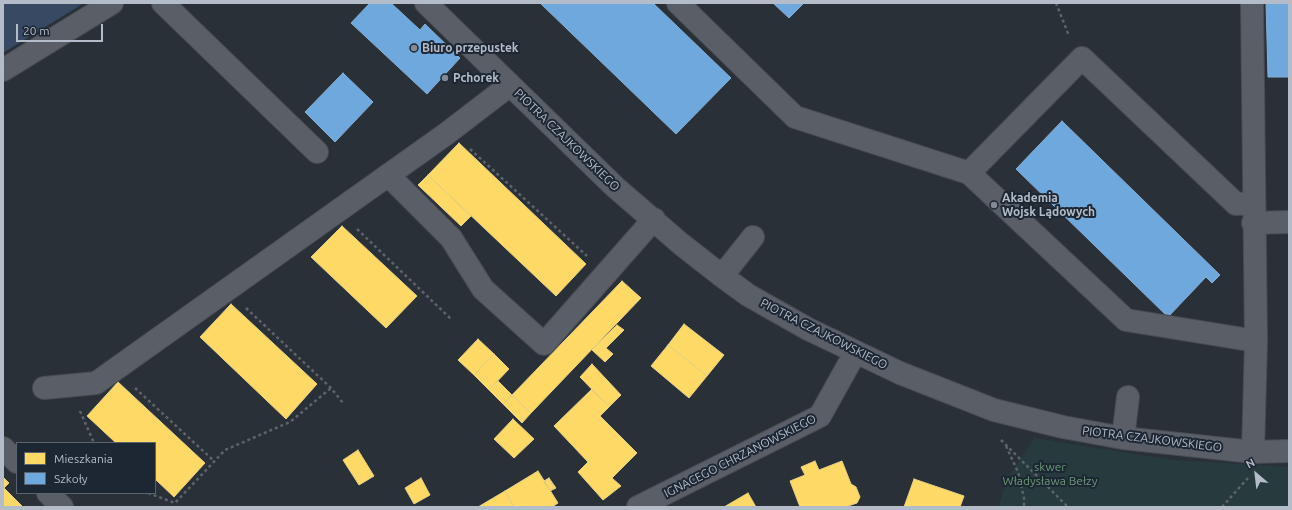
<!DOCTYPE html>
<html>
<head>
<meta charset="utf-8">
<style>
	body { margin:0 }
	#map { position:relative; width:1292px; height:510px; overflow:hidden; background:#2a3038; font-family:Ubuntu,sans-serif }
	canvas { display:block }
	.frame { position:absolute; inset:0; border:4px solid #b4bcc9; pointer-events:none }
	.legend { position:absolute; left:16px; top:442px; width:140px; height:52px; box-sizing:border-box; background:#1d2633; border:1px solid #59626f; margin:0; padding:5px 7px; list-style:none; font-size:12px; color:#b4bcc9 }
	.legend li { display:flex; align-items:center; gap:8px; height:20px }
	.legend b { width:20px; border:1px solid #59626f }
	.north { position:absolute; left:1236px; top:454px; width:40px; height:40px; -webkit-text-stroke:3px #1d2633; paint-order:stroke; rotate:332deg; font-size:11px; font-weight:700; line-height:16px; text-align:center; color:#b4bcc9 }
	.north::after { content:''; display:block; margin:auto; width:14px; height:18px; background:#b4bcc9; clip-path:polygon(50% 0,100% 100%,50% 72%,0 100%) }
	.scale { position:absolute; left:16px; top:24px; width:87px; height:18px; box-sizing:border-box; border:2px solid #b4bcc9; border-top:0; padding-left:5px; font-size:12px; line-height:14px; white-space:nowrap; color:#b4bcc9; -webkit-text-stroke:3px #1d2633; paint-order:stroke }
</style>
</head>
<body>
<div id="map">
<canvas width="1292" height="510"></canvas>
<div class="frame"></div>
<ul class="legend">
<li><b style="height:11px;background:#ffd966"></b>Mieszkania</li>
<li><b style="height:11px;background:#6fa8dc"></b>Szkoły</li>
</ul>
<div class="north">N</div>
<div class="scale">20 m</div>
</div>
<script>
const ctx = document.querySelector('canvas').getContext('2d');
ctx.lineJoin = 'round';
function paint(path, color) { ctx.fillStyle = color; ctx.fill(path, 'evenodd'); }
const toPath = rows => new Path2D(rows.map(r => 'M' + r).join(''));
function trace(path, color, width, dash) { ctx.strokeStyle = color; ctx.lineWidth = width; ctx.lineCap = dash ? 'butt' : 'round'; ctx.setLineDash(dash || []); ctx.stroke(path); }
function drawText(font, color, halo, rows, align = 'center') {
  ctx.font = font + ' Ubuntu,sans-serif'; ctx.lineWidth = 4; ctx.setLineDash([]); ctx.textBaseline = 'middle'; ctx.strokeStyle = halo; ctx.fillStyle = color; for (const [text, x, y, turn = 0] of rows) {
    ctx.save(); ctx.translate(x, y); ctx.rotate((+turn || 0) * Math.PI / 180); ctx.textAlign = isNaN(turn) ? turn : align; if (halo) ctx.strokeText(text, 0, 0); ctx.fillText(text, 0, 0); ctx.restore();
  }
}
const green = toPath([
	[1034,438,1172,460,1289,467,1289,507,999,507,1006,481]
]);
const water = toPath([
	[3,3,84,3,3,53]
]);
const homes = toPath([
	[459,143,586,264,556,296,428,175,459,143],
	[428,175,471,216,461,226,418,185,428,175],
	[342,226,417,296,386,328,311,257,342,226],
	[622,281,641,298,531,413,512,395,622,281],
	[231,304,317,384,286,419,200,337,231,304],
	[684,324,724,355,707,376,668,345,684,324],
	[617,325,624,330,606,348,613,354,605,362,592,350,617,325],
	[478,339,494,354,474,375,458,360,478,339],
	[668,345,707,376,689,398,651,366,668,345],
	[494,354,509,369,489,390,474,375,494,354],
	[592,364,621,395,609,407,580,377,592,364],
	[498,381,512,395,503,404,489,390,498,381],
	[118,382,205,463,174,497,155,479,155,443,116,443,87,416,118,382],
	[592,389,609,407,600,416,637,453,612,478,621,486,603,500,578,472,588,462,554,426,592,389],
	[512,395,531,413,522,423,503,404,512,395],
	[513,419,534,439,514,458,494,439,513,419],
	[358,450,374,476,359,485,343,460,358,450],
	[815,461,819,470,842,461,851,484,856,487,860,497,857,503,845,507,800,507,790,481,805,475,801,467,815,461],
	[538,471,558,503,552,507,514,507,505,491,538,471],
	[3,477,9,483,4,488,23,507,3,507,3,477],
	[421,478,430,495,414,504,405,488,421,478],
	[549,478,556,488,550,491,554,488,549,479,544,481,549,478],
	[549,479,554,488,550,490,544,482,549,479],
	[914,479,964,496,960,507,904,507,914,479],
	[505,491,514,507,478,507,505,491],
	[748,493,756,507,724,507,748,493]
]);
const schools = toPath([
	[370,3,391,3,420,30,425,24,460,58,427,94,351,23,370,3],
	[540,3,653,3,731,78,676,134,540,3],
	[773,3,804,3,789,18,773,3],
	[1266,3,1289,3,1289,77,1268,77,1266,3],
	[343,73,373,102,335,142,305,112,343,73],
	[1062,121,1220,275,1212,283,1206,277,1168,317,1016,169,1062,121]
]);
const path = toPath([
	[1056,3,1069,36],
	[470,149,587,256],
	[357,229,452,320],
	[246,308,331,388,343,403],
	[135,388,214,461],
	[80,411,94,443],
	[1001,440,1068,507],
	[1006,446,1018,472,1024,498,1024,507],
	[148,493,175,503,225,450,290,422,331,388],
	[1222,507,1248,478]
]);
const minor = toPath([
	[163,3,317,152],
	[426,3,615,187,681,244,722,276,748,295,808,329,900,373,994,410,1063,427,1123,438,1253,452,1289,451],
	[678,3,795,117,969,173,1126,320,1256,341],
	[1252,3,1256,341,1253,452],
	[3,70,112,3],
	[969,173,1082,58,1236,204,1253,203],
	[388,175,451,238,483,289,544,344,654,219],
	[1253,223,1289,222],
	[722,276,753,237],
	[44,388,96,383,446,134,510,85],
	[1123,438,1128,397],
	[3,448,17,462],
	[48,493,62,507],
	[638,507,820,416,855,353]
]);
const markers = [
	[414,48,4,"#848b96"],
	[445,78,4,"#848b96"],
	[994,205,4,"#848b96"]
];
const poiNames = [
	["Biuro przepustek",422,48],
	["Pchorek",453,78],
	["Akademia",1002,198],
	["Wojsk Lądowych",1002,212]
];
const streetNames = [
	["PIOTRA CZAJKOWSKIEGO",567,140,44],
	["PIOTRA CZAJKOWSKIEGO",824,334,27],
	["PIOTRA CZAJKOWSKIEGO",1152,439,7],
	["IGNACEGO CHRZANOWSKIEGO",740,456,-27]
];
const parkNames = [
	["skwer",1050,467],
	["Władysława Bełzy",1050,481]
];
paint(green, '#273a3e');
paint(water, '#384963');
paint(homes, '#ffd966');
trace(homes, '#e8d084', 1);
paint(schools, '#6fa8dc');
trace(schools, '#84aed6', 1);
trace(minor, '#484c53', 24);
trace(path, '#5d636a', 2.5, [3, 3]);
trace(minor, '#5a5e66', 22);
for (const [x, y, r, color] of markers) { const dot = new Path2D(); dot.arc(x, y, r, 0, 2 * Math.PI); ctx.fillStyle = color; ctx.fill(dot); trace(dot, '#1d2633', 1.5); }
drawText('bold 12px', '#b4bcc9', '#1d2633', poiNames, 'left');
drawText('12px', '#b4bcc9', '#1d2633', streetNames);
drawText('12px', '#6b9a76', '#1d2633', parkNames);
</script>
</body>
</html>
